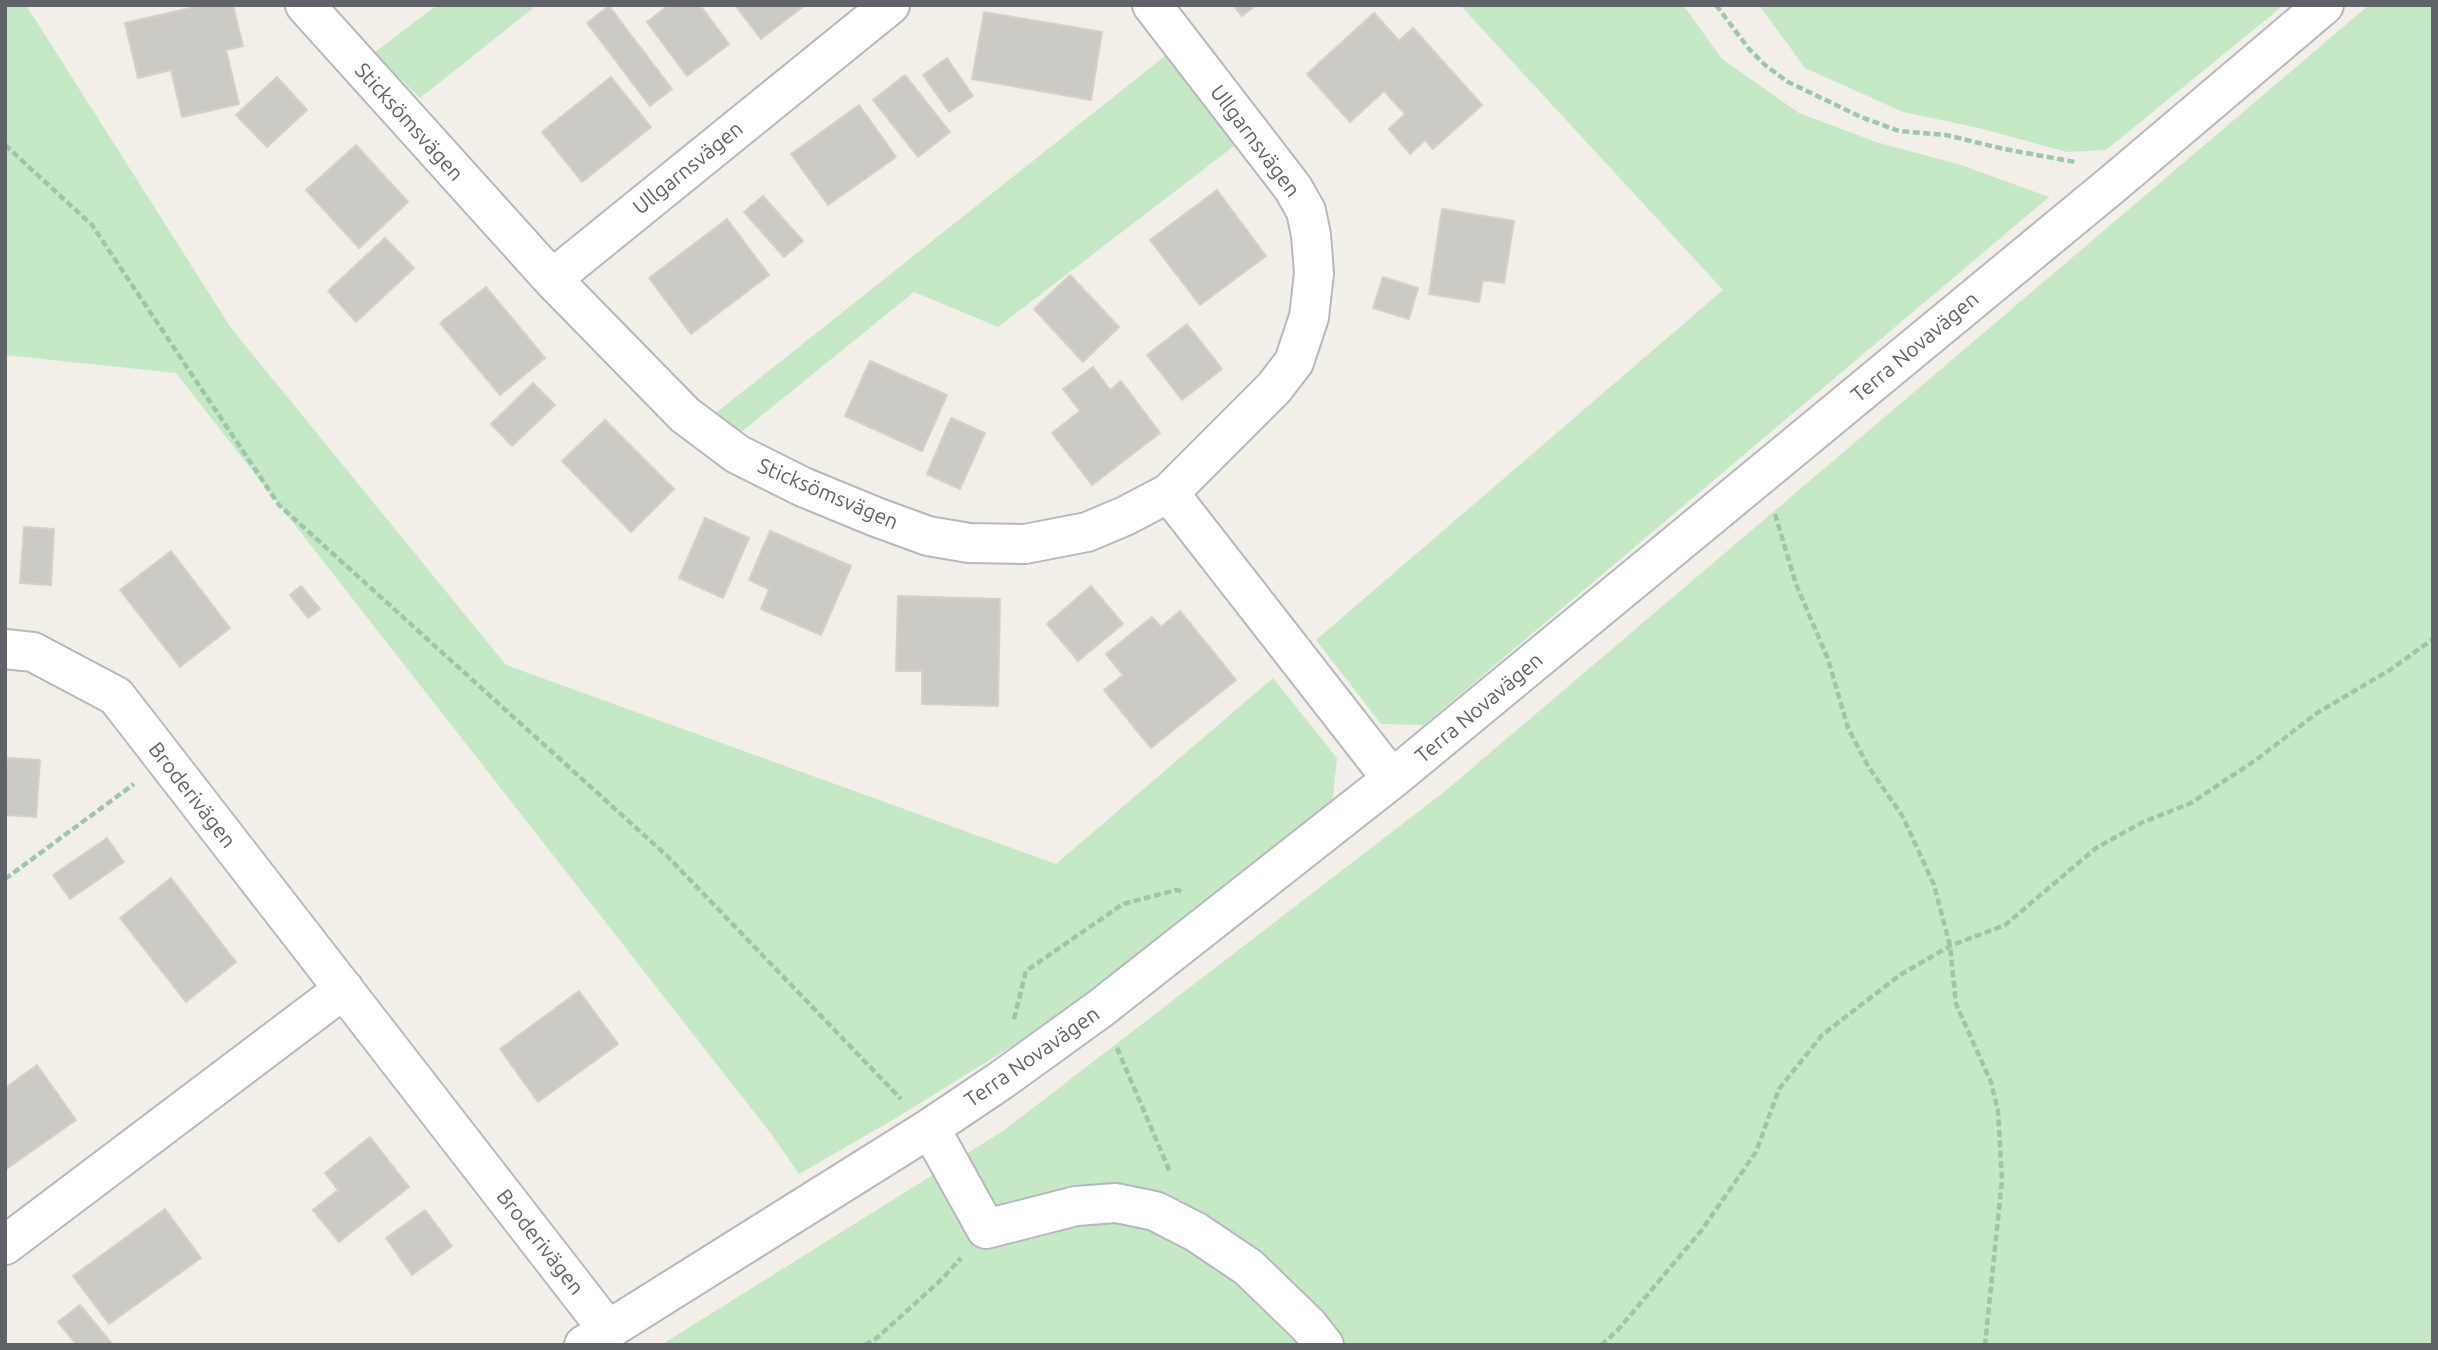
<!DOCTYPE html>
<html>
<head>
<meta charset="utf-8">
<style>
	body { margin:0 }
	#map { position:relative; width:2438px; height:1350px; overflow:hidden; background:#f1efe8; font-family:Ubuntu,sans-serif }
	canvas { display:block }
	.frame { position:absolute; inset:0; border:7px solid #5f6368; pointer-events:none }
</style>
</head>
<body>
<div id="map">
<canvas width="2438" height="1350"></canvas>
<div class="frame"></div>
</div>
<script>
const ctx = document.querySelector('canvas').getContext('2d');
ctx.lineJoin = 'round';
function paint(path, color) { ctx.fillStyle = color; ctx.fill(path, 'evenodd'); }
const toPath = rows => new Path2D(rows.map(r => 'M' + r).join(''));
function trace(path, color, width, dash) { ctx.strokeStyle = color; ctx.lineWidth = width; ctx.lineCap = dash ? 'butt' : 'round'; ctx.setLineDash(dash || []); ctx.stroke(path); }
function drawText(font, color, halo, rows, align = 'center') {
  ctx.font = font + ' Ubuntu,sans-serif'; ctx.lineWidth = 7; ctx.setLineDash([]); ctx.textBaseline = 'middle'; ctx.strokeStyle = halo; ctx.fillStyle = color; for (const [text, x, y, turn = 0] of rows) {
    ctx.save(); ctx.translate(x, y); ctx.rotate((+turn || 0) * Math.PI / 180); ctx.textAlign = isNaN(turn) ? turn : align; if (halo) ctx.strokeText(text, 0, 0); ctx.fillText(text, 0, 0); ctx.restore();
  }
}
const green = toPath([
	[5,5,26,5,231,328,506,665,1056,864,1273,678,1337,758,1332,804,1075,1007,896,1118,799,1174,772,1135,176,373,5,355],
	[437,5,537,5,420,98,374,53],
	[1460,5,1683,5,1722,59,1799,113,1876,142,1961,165,2049,197,1424,725,1381,724,1316,640,1723,290],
	[1759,5,2284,5,2106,150,2067,152,1979,128,1903,112,1805,68],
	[2369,5,2433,5,2433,1345,661,1345,1003,1131,1444,792],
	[1165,56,1238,143,998,327,914,292,740,433,712,416]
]);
const building = toPath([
	[203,5,233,5,243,46,226,50,239,104,182,117,171,70,138,78,125,23,203,5],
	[669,5,700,5,729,44,687,76,647,22,669,5],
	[735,5,805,5,761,39,735,5],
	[1233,5,1256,5,1242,16,1233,5],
	[609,6,672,89,650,106,587,23,609,6],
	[984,12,1102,32,1091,100,972,79,984,12],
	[1374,13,1399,41,1413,28,1482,105,1433,149,1425,140,1410,154,1389,129,1405,114,1384,91,1350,122,1307,74,1374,13],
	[947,58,973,96,949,112,923,75,947,58],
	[905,75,950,132,918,157,873,100,905,75],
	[277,77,307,110,267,147,236,115,277,77],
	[611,77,651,127,582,182,542,132,611,77],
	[859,105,896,157,828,205,791,154,859,105],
	[356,145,408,202,359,248,306,190,356,145],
	[1217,190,1266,256,1200,305,1150,240,1217,190],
	[763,196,803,241,784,257,744,212,763,196],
	[1442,209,1514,221,1504,283,1483,280,1479,302,1429,294,1442,209],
	[727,219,769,275,691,334,649,278,727,219],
	[385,238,414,268,356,322,328,291,385,238],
	[1070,275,1119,327,1083,362,1034,309,1070,275],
	[1383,277,1418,288,1409,319,1373,308,1383,277],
	[486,287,545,358,500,395,440,323,486,287],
	[1187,324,1222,369,1182,400,1147,355,1187,324],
	[870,361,947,395,922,451,845,416,870,361],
	[1093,367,1110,390,1121,381,1160,433,1092,485,1052,433,1080,411,1063,389,1093,367],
	[533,383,555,405,512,446,491,424,533,383],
	[951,418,985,433,960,489,927,474,951,418],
	[605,420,674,489,631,532,562,461,605,420],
	[705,518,749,538,723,598,679,578,705,518],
	[24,527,54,529,51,585,20,583,24,527],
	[770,531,851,566,821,635,761,609,769,589,749,580,770,531],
	[171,551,230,628,180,667,120,590,171,551],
	[301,586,320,609,308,618,290,595,301,586],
	[1091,586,1123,624,1078,661,1047,624,1091,586],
	[898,596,1000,599,998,706,922,704,922,671,896,671,898,596],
	[1180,611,1236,680,1151,748,1104,690,1123,675,1106,654,1152,617,1161,627,1180,611],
	[7,758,40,760,36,817,5,815,7,758],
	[107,838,124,862,70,899,53,875,107,838],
	[171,878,236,962,186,1002,120,918,171,878],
	[579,991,618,1044,538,1102,500,1049,579,991],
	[37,1065,76,1120,5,1170,5,1088,37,1065],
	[370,1137,409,1187,339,1242,313,1210,338,1190,325,1173,370,1137],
	[165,1209,201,1258,109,1324,73,1276,165,1209],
	[425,1210,452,1246,412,1275,386,1238,425,1210],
	[80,1305,113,1345,77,1345,58,1322,80,1305]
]);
const path = toPath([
	[1716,5,1749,49,1765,65,1788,82,1861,117,1899,131,1946,135,2004,149,2075,162],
	[5,145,92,225,279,505,666,855,901,1099],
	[1775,514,1796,584,1828,659,1848,728,1868,766,1903,817,1934,885,1950,946,1956,1004,1991,1082,1998,1111,2002,1180,1985,1345],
	[5,879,134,784],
	[1014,1019,1026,971,1123,904,1176,890,1183,892],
	[1117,1048,1170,1172],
	[865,1345,878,1337,942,1279,961,1258],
	[1601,1345,1617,1331,1701,1231,1756,1152,1779,1089,1822,1035,1900,975,1950,946,2005,925,2096,848,2141,823,2191,803,2256,760,2317,713,2390,670,2433,639]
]);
const street = toPath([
	[305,5,552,279,685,415,737,454,803,487,876,517,928,536,969,543,1025,544,1087,532,1125,516,1169,493,1274,388,1294,362,1309,317,1314,273,1311,235,1306,211,1293,188,1152,5],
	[552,279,890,5],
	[1169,493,1392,779],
	[5,649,33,652,116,696,608,1330],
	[930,1128,986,1229,1076,1206,1116,1203,1155,1211,1196,1232,1248,1267,1308,1325,1324,1345],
	[5,1245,344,989],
	[584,1345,930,1128,1000,1081,1101,1008,1392,779,2114,183,2324,5]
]);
const streetNames = [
	["Sticksömsvägen",409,122,48],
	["Ullgarnsvägen",1255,141,53],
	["Ullgarnsvägen",688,168,-39],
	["Terra Novavägen",1915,347,-40],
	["Sticksömsvägen",828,494,23],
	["Terra Novavägen",1479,708,-40],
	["Broderivägen",192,795,52],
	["Terra Novavägen",1032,1057,-35],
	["Broderivägen",540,1242,52]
];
paint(green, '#c5e8c5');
paint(building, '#cccac5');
trace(building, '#d6d1c6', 2);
trace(street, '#b5b8bc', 42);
trace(path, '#9cc7a9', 4.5, [7, 3.5]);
trace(street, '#fff', 38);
drawText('21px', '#5f6368', '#fff', streetNames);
</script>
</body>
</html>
